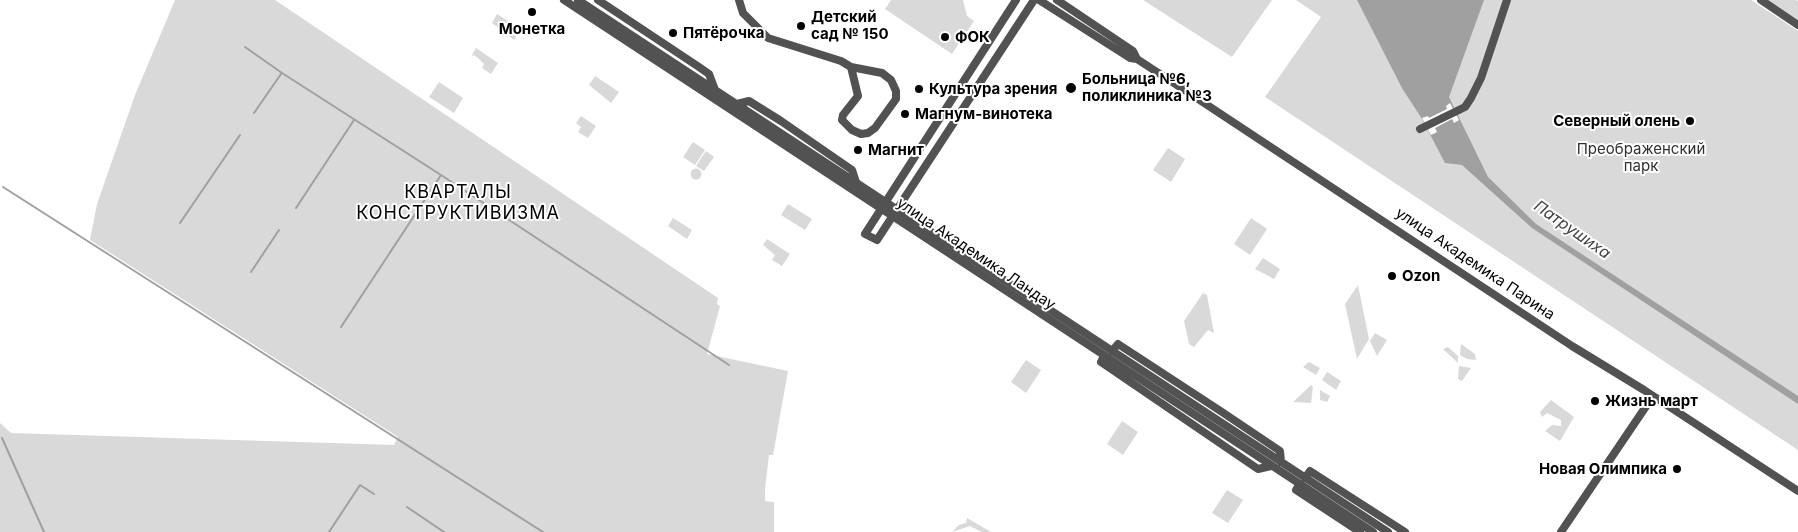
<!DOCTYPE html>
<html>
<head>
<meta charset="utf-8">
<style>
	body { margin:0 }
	canvas { display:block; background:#fff }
</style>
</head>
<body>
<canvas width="1798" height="532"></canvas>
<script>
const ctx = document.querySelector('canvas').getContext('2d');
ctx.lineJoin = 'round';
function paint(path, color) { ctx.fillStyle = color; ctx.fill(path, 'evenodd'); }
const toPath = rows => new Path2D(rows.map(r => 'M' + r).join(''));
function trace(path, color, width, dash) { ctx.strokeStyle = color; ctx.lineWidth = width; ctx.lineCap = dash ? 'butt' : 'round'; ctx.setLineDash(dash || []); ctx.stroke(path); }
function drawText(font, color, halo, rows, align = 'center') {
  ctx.font = font + ' Inter,sans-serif'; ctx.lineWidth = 4; ctx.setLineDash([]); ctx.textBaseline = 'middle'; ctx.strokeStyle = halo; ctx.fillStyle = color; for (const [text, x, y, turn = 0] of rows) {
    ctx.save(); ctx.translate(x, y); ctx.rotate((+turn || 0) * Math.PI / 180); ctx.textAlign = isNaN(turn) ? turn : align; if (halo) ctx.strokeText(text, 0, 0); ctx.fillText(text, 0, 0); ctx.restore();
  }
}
const green = toPath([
	[175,0,275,0,718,298,717,304,720,306,707,354,788,371,773,455,769,455,765,489,765,501,774,502,774,532,0,532,0,423,11,433,394,445,398,437,90,240,97,204,135,95],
	[891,0,963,0,967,16,974,21,952,54,885,9],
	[1143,0,1272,0,1232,57],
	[1296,0,1751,0,1798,31,1798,450,1265,97,1321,17],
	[1764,0,1796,0,1798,1,1798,22],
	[497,14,521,29,514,40,492,23],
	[476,48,498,63,491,74,482,68,484,64,479,59,474,55,471,57],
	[595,76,619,92,611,103,589,85],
	[439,82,463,98,454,113,429,97],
	[581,116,596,126,588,138,578,132,581,127,576,123],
	[693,142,705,150,695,165,683,157],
	[1168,148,1185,159,1171,182,1153,170],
	[706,151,714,157,704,171,696,166],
	'690.5 174a5.5 5.5 0 1 1 11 0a5.5 5.5 0 1 1-11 0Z',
	[788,204,812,219,805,230,781,215],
	[673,218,692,230,687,239,668,226],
	[1251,218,1267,229,1250,255,1234,244],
	[767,239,790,254,782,266,772,260,775,255,763,245],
	[1263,258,1280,269,1274,279,1255,269],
	[1358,285,1369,339,1357,359,1345,304],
	[1203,293,1207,295,1214,333,1208,330,1194,347,1189,344,1184,321],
	[1375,333,1387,340,1377,356,1370,341],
	[1461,344,1475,354,1476,360,1467,359,1460,355],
	[1448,347,1458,356,1458,363,1443,349],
	[1026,360,1041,370,1026,393,1011,382],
	[1309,362,1320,368,1316,375,1303,367],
	[1459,366,1471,368,1462,381,1458,379],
	[1327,372,1341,381,1336,390,1322,380],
	[1311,385,1313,387,1311,403,1293,402],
	[1320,390,1330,396,1327,402,1320,400],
	[1551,400,1574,417,1560,441,1545,431,1552,425,1561,426,1561,420,1547,413,1542,417,1540,412],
	[1122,421,1138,432,1123,455,1107,444],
	[1227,490,1243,500,1228,523,1212,513],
	[967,518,991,532,982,532,970,526,952,532,959,525,966,523]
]);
const water = toPath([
	[1357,0,1484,0,1449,97,1488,177,1536,224,1798,396,1798,404,1532,228,1462,165,1445,163,1422,119,1402,88]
]);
const pier = toPath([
	[1450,103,1459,120,1454,123,1452,119,1435,128,1437,132,1431,135,1422,118,1428,116,1429,118,1447,109,1446,106]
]);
const stream = toPath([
	[245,47,282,73,441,175,729,365],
	[254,113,281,74],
	[3,187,543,532],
	[296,208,354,120],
	[180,223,240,135],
	[251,272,279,230],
	[341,327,441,175],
	[2,438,44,532],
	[407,507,444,532],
	[329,532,360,485,374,494]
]);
const minor = toPath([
	[564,0,1373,532],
	[578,0,1388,532],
	[598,0,699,67,709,74,715,90],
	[739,0,743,13,768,38,841,61,851,67,882,73,891,80,896,91,896,99,875,128,868,133,861,134,852,130,842,120,843,115,858,96,851,67],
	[1016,0,865,234,877,240,1034,0],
	[1039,0,1130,58,1137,59],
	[1057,0,1133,51,1137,59,1192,95,1572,346,1644,390,1798,491],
	[1761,0,1798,25],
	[737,104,749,101,781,121,852,170,856,182],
	[1420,129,1465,107,1471,98,1481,78,1507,0],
	[1112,351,1118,344,1222,412,1280,451,1281,462],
	[1104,356,1101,362,1258,469,1271,466],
	[1305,478,1310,471,1405,532],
	[1299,485,1296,490,1360,532],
	[1561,532,1653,396]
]);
const markers = [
	[532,12,5,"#000"],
	[801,26,5,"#000"],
	[673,33,5,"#000"],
	[945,37,5,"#000"],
	[1071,88,6,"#000"],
	[919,89,5,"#000"],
	[905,114,5,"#000"],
	[1690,121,5,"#000"],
	[858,150,5,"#000"],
	[1392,276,5,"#000"],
	[1595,401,5,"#000"],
	[1677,469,5,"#000"]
];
const poiNames = [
	["Детский",811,17],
	["сад № 150",811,34],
	["Монетка",532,29,"center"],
	["Пятёрочка",683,33],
	["ФОК",955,37],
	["Больница №6,",1082,79],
	["поликлиника №3",1082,96],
	["Культура зрения",929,89],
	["Магнум-винотека",915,114],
	["Северный олень",1680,121,"right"],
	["Магнит",868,150],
	["Ozon",1402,276],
	["Жизнь март",1605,401],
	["Новая Олимпика",1667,469,"right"]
];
const parkNames = [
	["Преображенский",1641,149],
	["парк",1641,166]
];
const streetNames = [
	["улица Академика Ландау",976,254,34],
	["улица Академика Парина",1475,264,34]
];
const waterNames = [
	["Патрушиха",1572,230,35]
];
const quarterNames = [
	["КВАРТАЛЫ",458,193],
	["КОНСТРУКТИВИЗМА",458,214]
];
paint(green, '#d9d9d9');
paint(water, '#a0a0a0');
paint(pier, '#fff');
trace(stream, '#a0a0a0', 2);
trace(minor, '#525252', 8);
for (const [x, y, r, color] of markers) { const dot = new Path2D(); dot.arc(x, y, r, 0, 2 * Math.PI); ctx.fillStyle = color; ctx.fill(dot); trace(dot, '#fff', 2); }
drawText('bold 15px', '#000', '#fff', poiNames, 'left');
drawText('15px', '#303030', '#fff', parkNames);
drawText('15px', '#000', '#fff', streetNames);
drawText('italic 16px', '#414141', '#fff', waterNames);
ctx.letterSpacing = '1px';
drawText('18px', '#000', '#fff', quarterNames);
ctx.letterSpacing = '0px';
</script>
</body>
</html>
